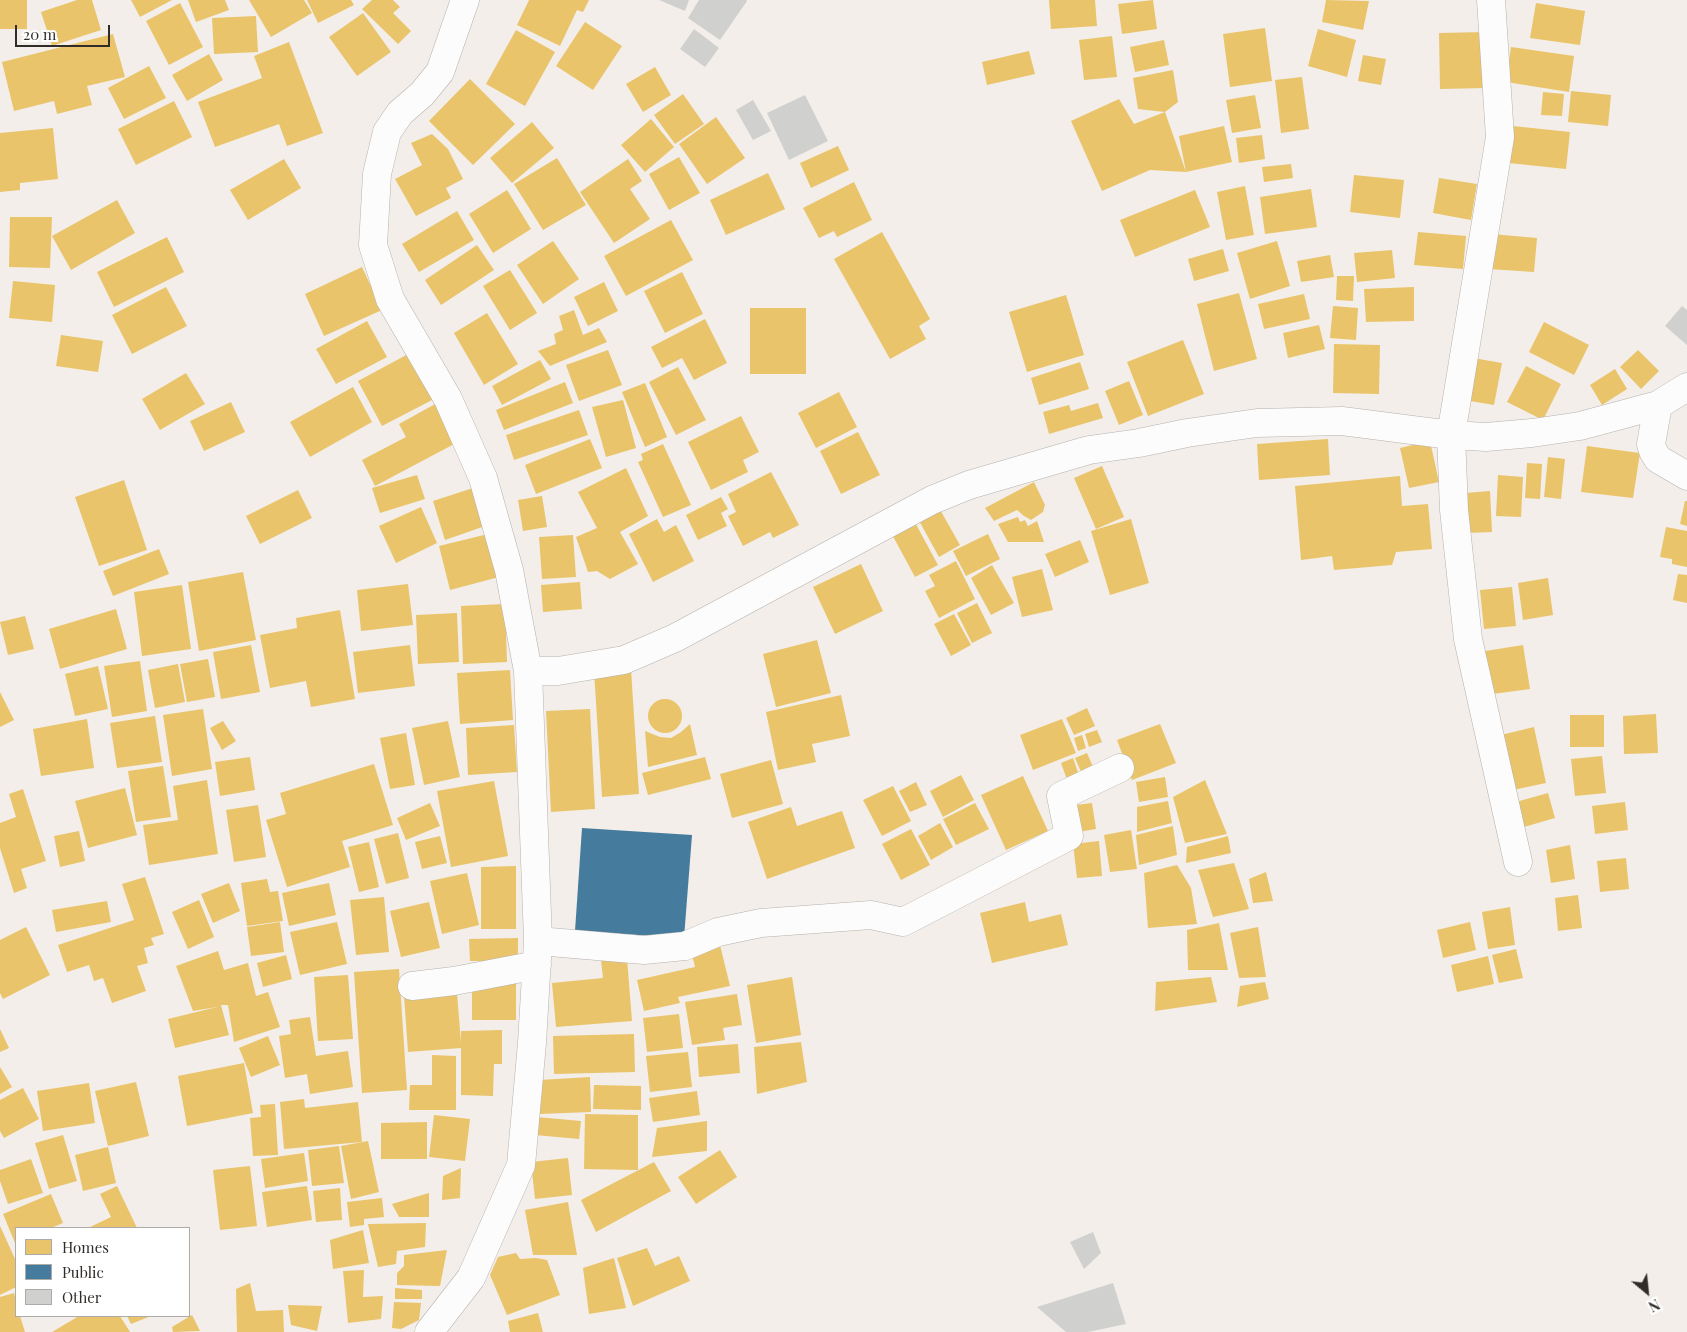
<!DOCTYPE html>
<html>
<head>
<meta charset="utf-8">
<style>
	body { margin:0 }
	#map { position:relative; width:1687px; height:1332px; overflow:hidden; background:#f3eee9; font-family:"Playfair Display",serif }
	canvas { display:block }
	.legend { position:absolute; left:15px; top:1227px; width:175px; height:90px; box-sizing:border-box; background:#fff; border:1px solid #acaba9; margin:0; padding:6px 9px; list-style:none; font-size:15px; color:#302c29 }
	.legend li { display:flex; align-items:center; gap:10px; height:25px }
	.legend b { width:25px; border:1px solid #acaba9 }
	.north { position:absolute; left:1622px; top:1267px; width:50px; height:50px; -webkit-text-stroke:4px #fff; paint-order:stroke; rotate:152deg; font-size:14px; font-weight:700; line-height:20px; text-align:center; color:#302c29 }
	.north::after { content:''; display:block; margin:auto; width:18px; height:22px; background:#302c29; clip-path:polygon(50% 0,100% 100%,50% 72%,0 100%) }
	.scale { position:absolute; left:15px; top:25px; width:95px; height:22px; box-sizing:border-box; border:2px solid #302c29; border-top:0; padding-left:6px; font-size:15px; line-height:18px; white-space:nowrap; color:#302c29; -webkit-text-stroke:4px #fff; paint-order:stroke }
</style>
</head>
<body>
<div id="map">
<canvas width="1687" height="1332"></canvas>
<ul class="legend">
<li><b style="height:14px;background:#e9c46a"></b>Homes</li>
<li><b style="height:14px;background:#457b9d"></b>Public</li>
<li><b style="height:14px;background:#d0d0ce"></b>Other</li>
</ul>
<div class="north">N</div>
<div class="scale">20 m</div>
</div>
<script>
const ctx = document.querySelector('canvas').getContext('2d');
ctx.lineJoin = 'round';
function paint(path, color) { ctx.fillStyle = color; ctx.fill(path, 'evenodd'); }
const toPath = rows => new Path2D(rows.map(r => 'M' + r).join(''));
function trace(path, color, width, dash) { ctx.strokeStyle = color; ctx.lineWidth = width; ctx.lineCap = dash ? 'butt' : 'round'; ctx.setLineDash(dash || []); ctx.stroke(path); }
const homes = toPath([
	[0,0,27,0,27,29,0,29],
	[77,0,92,0,101,30,52,46,41,12],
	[131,0,172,0,140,17],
	[188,0,225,0,229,10,196,22],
	[249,0,304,0,312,13,271,37],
	[307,0,351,0,354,5,318,23],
	[372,0,393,0,400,7,393,13,411,31,398,44,362,9],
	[529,0,589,0,583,12,577,10,560,46,517,25],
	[1049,0,1095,0,1097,26,1051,29],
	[1153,0,1157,29,1122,34,1118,4],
	[1326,0,1369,1,1363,30,1322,22],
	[180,3,203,47,169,65,146,21],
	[1536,3,1585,11,1580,45,1530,38],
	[363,13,391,52,357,76,329,37],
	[256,16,258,52,214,54,212,18],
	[585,22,622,46,593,90,556,66],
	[1265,28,1272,81,1230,87,1223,34],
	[1318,29,1356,40,1347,77,1308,66],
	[516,30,555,52,525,106,486,84],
	[1485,32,1486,88,1440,89,1439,33],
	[113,34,125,77,87,86,92,105,57,114,54,101,14,111,2,62],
	[1112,36,1117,77,1084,80,1079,40],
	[1164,40,1169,65,1135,72,1130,47],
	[289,42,323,133,287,146,279,124,215,147,198,102,262,78,254,56],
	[1511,47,1574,56,1569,92,1506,82],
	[1029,51,1035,74,987,85,982,62],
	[209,54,223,80,187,101,172,75],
	[1363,55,1386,59,1381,85,1358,81],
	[149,66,166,98,124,119,108,88],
	[655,67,671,95,643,112,626,84],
	[1173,70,1178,102,1165,112,1138,109,1133,78],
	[1302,77,1309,129,1281,133,1275,80],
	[470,79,515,124,473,165,429,121],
	[1571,91,1611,95,1608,126,1568,122],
	[1543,92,1564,94,1562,116,1541,115],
	[683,94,704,124,675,144,654,115],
	[1255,95,1261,128,1232,133,1226,100],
	[1119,99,1134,124,1165,112,1186,172,1150,170,1102,191,1071,121],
	[174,101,192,137,136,165,118,129],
	[716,117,745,158,707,184,679,144],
	[651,119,674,147,645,172,621,145],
	[532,122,554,148,512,183,490,158],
	[1224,126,1232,162,1186,172,1179,136],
	[1513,126,1570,132,1566,169,1509,163],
	[53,128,58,179,20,183,20,190,0,192,0,133],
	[432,134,448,149,463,179,446,188,451,198,416,216,395,179,422,165,411,143],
	[1262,135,1265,159,1239,163,1236,138],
	[838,146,849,170,811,188,800,163],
	[679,157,700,193,669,210,649,174],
	[557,158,586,205,543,230,514,184],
	[284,159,301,188,248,220,230,190],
	[628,159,642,181,630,189,650,219,614,243,580,192],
	[1291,164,1293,178,1264,182,1262,167],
	[768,173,785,209,726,235,710,200],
	[1354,175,1404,180,1400,218,1350,212],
	[1439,178,1477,184,1471,220,1433,213],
	[854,182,872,220,837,237,834,231,819,238,803,208],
	[1245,186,1254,235,1226,240,1217,192],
	[1311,189,1317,227,1265,234,1260,197],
	[507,190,531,229,493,253,469,214],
	[1195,190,1210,227,1135,257,1120,220],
	[117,200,135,233,71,270,52,236],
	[457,211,474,240,419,272,402,244],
	[10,217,52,217,50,268,9,267],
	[671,220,693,260,626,296,604,256],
	[882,232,930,319,919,326,926,339,890,359,834,259],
	[1418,232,1466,236,1463,269,1414,265],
	[1492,234,1537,238,1534,272,1489,269],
	[167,237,184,272,114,307,97,272],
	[553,241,579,279,543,304,517,265],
	[1277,241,1290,286,1250,299,1237,253],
	[477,245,494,270,441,305,425,280],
	[1223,249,1229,271,1194,281,1188,259],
	[1392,250,1395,278,1357,282,1354,253],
	[1330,255,1334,277,1301,282,1297,261],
	[362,267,382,310,324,336,305,294],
	[510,270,537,313,510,330,483,286],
	[682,272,703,314,665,333,644,291],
	[1337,276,1354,276,1353,301,1336,300],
	[13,281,55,285,52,322,9,318],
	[604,282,618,311,588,326,574,297],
	[166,287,187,326,132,354,112,315],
	[1414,287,1414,321,1366,322,1364,289],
	[1239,293,1257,359,1214,371,1197,304],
	[1304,294,1310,319,1264,329,1258,304],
	[1066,295,1084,355,1027,372,1009,312],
	[1333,306,1358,308,1356,340,1330,338],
	[750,308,806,308,806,374,750,374],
	[574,310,583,335,599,328,607,342,550,366,538,351,556,344,554,334,563,330,559,316],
	[487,313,518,364,484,385,454,333],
	[705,319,727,363,694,380,682,358,662,368,651,347],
	[367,321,387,357,336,384,316,349],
	[1544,322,1589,345,1574,375,1529,352],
	[1319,325,1325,349,1288,358,1283,333],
	[61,335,103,341,98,372,56,366],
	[1183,340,1204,394,1148,416,1127,362],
	[1334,344,1380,345,1379,394,1333,393],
	[608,350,622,385,579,401,566,365],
	[1638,350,1659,371,1641,389,1620,367],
	[410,353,434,399,382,426,358,381],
	[1473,358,1502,363,1494,405,1464,400],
	[540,360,551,379,502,405,492,386],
	[1080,362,1089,389,1039,405,1031,378],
	[1526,366,1561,384,1543,420,1507,402],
	[678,367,706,420,676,435,649,382],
	[1615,369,1627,389,1602,405,1590,385],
	[186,373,205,404,160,430,142,399],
	[1129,381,1143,415,1119,425,1105,391],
	[565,382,573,403,504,430,496,410],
	[645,383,667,437,645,447,622,392],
	[353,387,372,422,310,457,290,422],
	[839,392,857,427,816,448,798,413],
	[623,400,636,448,606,457,592,407],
	[231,402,245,432,204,451,190,421],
	[437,403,458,442,375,486,362,460,406,437,399,424],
	[1098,403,1103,418,1049,434,1043,412,1069,405,1071,411],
	[579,410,588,435,514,460,506,435],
	[741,416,759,452,743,460,748,472,711,490,688,442],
	[858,432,880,475,841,494,820,451],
	[590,439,602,468,536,494,525,465],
	[1328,439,1330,475,1259,480,1257,444],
	[1430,441,1439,482,1409,488,1400,448],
	[663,444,691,505,663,517,638,462,643,460,641,454],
	[1587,446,1640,453,1633,498,1581,492],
	[1548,457,1565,459,1561,499,1544,497],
	[1527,463,1542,464,1540,499,1525,498],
	[1102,466,1124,517,1096,529,1074,478],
	[626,468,648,516,620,532,638,564,610,579,597,571,588,572,576,537,597,528,578,492],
	[771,472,799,525,773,538,770,532,743,546,728,516,736,512,728,494],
	[417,475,425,499,380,513,372,488],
	[1498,475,1523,477,1521,517,1496,516],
	[1400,476,1402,506,1428,504,1432,549,1396,552,1392,565,1334,570,1332,556,1301,560,1295,486],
	[124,480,147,550,99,566,75,497],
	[1034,482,1045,505,1043,512,1031,520,1024,516,1017,510,994,521,985,508],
	[476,487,488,525,445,540,433,501],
	[298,490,312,518,260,544,246,516],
	[1490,491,1492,532,1466,533,1465,493],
	[542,496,547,527,523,531,518,500],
	[721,497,728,509,721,513,727,526,698,540,686,515],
	[1685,501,1687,501,1687,526,1680,524],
	[938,506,960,545,939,557,917,517],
	[421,507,437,543,396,563,379,526],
	[912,517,938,565,915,577,889,529],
	[1018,517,1020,522,1025,520,1028,526,1037,521,1044,542,1008,542,998,524],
	[657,519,664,532,676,525,694,561,653,582,629,534],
	[1131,519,1149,583,1110,595,1091,531],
	[1666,527,1687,531,1687,567,1672,564,1672,559,1660,557],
	[488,534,499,577,450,590,439,546],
	[988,534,1000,559,966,576,953,551],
	[573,535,576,577,542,579,539,537],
	[1080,540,1089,562,1055,577,1045,554],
	[159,549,169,574,113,596,103,571],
	[956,561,975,599,939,618,925,591,935,586,929,575],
	[861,564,883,611,835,634,813,587],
	[992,565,1014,603,991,615,971,578],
	[1042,569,1053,610,1022,617,1012,577],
	[243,572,256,640,199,651,188,582],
	[1678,574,1687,575,1687,603,1673,600],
	[1548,578,1553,615,1523,620,1518,583],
	[580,582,582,609,543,612,541,585],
	[408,584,413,625,361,631,357,590],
	[182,585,191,649,142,656,134,592],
	[1512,587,1516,626,1484,629,1480,590],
	[977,603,992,633,972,643,957,613],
	[505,604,507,662,463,664,461,606],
	[116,609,127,649,60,669,49,629],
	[340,610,355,699,311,707,306,681,270,688,260,635,297,628,296,618],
	[457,613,459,662,418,664,416,615],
	[954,614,971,645,951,656,934,624],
	[25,616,34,649,8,655,0,622],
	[817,640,831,693,776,707,763,654],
	[251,645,260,692,221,699,213,652],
	[410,645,415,686,358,693,353,652],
	[1523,645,1530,689,1485,695,1479,652],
	[208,659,215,697,187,702,180,664],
	[140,661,147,711,112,717,104,666],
	[178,664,185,702,155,708,148,670],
	[98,666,108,709,75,716,65,674],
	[631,669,639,794,602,797,594,671],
	[510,670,513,720,460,724,457,673],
	[0,692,14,720,0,727],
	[841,695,850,736,812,744,816,762,778,770,766,712],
	'648 716a17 17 0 1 1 34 0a17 17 0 1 1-34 0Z',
	[1087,708,1095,726,1074,735,1066,718],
	[203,709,212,769,172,776,163,715],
	[590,709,595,809,551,812,546,711],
	[1656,714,1658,753,1624,754,1623,716],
	[1570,715,1604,715,1604,747,1570,747],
	[155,716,162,762,117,768,110,723],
	[87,719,94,768,41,776,33,729],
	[1062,719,1076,753,1033,770,1020,735],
	[223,721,236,741,222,750,210,728],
	[448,721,460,777,424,785,412,728],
	[690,724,697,755,648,767,645,731,660,737,671,738,681,732],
	[1160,724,1176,763,1132,780,1117,740],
	[514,725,517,772,468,775,466,728],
	[1534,727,1546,783,1513,790,1501,735],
	[1097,730,1102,742,1089,747,1085,734],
	[406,733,415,785,390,789,380,738],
	[1082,735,1086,748,1078,751,1074,738],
	[1087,753,1097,776,1085,781,1075,758],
	[1602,756,1606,793,1575,796,1571,759],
	[250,757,255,790,220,796,215,762],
	[705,757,711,779,648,795,642,773],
	[1073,758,1081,781,1069,785,1061,763],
	[771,760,783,804,732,818,720,774],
	[374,764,393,825,342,841,350,867,287,887,266,820,286,814,280,793],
	[163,766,171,817,136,822,128,771],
	[961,775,974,800,943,817,930,791],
	[1023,776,1048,831,1006,850,981,795],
	[1165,777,1168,797,1139,802,1136,782],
	[207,780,218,854,149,865,143,825,178,820,173,786],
	[1205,780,1227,834,1185,843,1173,797],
	[494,781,508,856,451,867,437,791],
	[916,782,927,805,910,812,899,791],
	[893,786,911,821,882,836,863,800],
	[125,788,137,835,88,848,75,801],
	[23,789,46,861,21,869,27,888,14,893,0,848,0,823,16,817,9,794],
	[1548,793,1555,818,1524,827,1516,802],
	[1168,801,1172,823,1137,832,1137,807],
	[1625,802,1628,830,1595,834,1592,806],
	[430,803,440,826,406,840,397,818],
	[975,803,989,829,956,845,943,819],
	[1092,803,1096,829,1072,833,1068,806],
	[258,805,266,857,234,862,226,810],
	[791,807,797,826,842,811,855,848,767,879,748,822],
	[940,823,953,847,931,860,918,836],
	[1173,826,1177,855,1139,865,1136,835],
	[911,829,930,865,901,880,882,844],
	[1131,830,1137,869,1110,872,1104,835],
	[79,831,85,861,60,867,54,836],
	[398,833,409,878,386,884,374,839],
	[440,836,447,863,422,869,415,842],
	[1228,836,1231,853,1186,863,1187,847],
	[1099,841,1102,876,1077,878,1073,844],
	[369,842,379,887,359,892,348,847],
	[1570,845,1575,879,1551,883,1546,850],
	[1626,858,1629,889,1600,892,1597,861],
	[1234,863,1249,909,1213,917,1198,870],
	[1177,865,1191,888,1197,924,1148,928,1144,873],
	[516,866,516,929,481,929,481,867],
	[1266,872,1273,901,1253,903,1249,879],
	[467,873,479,925,442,934,430,881],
	[145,877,164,934,151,938,154,945,144,948,148,963,137,966,146,991,112,1003,103,978,94,981,89,965,67,972,58,945,134,920,122,884],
	[267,879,270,892,278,891,283,921,247,926,241,883],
	[229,883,240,911,213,923,201,894],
	[329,883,336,915,289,926,282,893],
	[1578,895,1582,928,1558,931,1555,898],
	[384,897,389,952,356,955,350,900],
	[199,900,214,937,188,949,172,912],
	[107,901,111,922,56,932,52,910],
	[429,902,440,948,401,957,390,911],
	[1025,902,1029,922,1061,914,1068,945,992,963,980,913],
	[1510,907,1515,945,1488,949,1482,912],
	[280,922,284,952,251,956,247,927],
	[337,922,347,964,300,975,290,932],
	[1470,922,1476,950,1443,958,1437,930],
	[1219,923,1228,970,1188,970,1187,930],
	[26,927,50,975,3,999,0,993,0,940],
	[1258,927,1266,977,1239,978,1230,933],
	[518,938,518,961,470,961,469,939],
	[720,945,730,986,678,997,680,1003,644,1011,637,980,695,967,691,951],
	[1516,949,1523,978,1499,983,1492,955],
	[218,951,224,970,248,963,256,996,268,992,280,1027,234,1042,228,1005,221,1005,229,1035,175,1048,168,1019,217,1007,193,1011,176,966],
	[286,955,292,979,263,987,257,963],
	[1488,956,1494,984,1457,992,1451,965],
	[627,958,632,1021,556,1027,552,983,603,978,601,960],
	[399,969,407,1090,362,1093,354,972],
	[348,975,353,1039,318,1041,314,977],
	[792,977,801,1035,756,1043,747,985],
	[1211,977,1217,1002,1155,1011,1156,982],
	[472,982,516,982,516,1020,472,1020],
	[1265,982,1269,999,1237,1007,1240,986],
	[457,993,461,1043,461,1031,502,1030,502,1064,494,1064,493,1096,461,1095,461,1048,408,1052,404,996],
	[737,994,742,1025,723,1028,725,1040,692,1045,685,1002],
	[679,1014,683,1048,647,1052,643,1018],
	[310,1017,316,1056,348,1051,353,1087,310,1094,307,1074,285,1078,279,1036,291,1034,289,1020],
	[0,1029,9,1048,0,1052],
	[634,1034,635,1072,554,1074,553,1036],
	[268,1036,280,1065,251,1077,239,1048],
	[801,1042,807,1082,757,1094,754,1047],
	[738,1044,740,1073,699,1077,697,1047],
	[688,1052,692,1087,650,1092,646,1056],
	[432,1055,456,1056,456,1110,409,1110,410,1085,432,1085],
	[244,1063,253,1113,187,1126,178,1076],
	[0,1067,12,1087,0,1094],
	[590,1077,591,1112,540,1114,539,1080],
	[136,1082,149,1136,108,1146,95,1091],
	[89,1083,95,1123,43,1131,37,1091],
	[594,1085,641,1086,641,1110,593,1109],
	[23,1088,39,1119,4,1138,0,1131,0,1100],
	[697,1091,700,1115,653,1122,649,1098],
	[304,1099,305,1108,358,1102,362,1142,284,1149,280,1102],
	[275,1104,278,1155,253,1156,250,1118,261,1117,260,1105],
	[585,1114,638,1115,638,1170,584,1169],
	[434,1115,470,1119,465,1161,429,1157],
	[537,1117,581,1121,579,1139,535,1135],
	[707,1121,707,1151,652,1157,657,1128],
	[427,1122,427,1159,381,1159,381,1123],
	[63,1135,77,1181,49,1189,35,1143],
	[368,1141,379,1192,351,1199,341,1146],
	[339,1146,344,1183,312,1186,308,1150],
	[108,1147,116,1183,83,1191,75,1155],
	[720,1150,737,1177,696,1204,678,1177],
	[304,1153,308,1181,265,1188,261,1159],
	[568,1158,572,1195,535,1199,531,1162],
	[31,1159,43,1193,8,1204,0,1181,0,1170],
	[654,1162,671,1191,596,1232,581,1200],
	[250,1166,257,1226,220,1230,213,1170],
	[461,1168,460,1198,442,1200,443,1176],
	[117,1186,137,1228,88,1228,111,1217,100,1194],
	[307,1186,312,1220,267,1227,262,1192],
	[340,1188,342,1220,316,1222,313,1191],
	[429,1193,429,1217,399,1217,392,1204],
	[51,1194,63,1223,51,1228,16,1228,16,1242,15,1243,3,1214],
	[382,1198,384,1217,364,1219,364,1225,350,1227,347,1202],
	[568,1202,577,1255,533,1255,525,1210],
	[426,1223,425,1247,397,1251,396,1264,378,1267,368,1224],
	[0,1226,16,1261,16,1287,0,1295],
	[363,1230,369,1263,333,1269,330,1240],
	[647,1248,655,1266,679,1256,690,1281,633,1306,617,1258],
	[447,1250,440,1286,397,1285,397,1273,404,1266,404,1255],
	[516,1253,520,1259,536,1258,547,1260,560,1295,507,1315,490,1275,498,1257],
	[614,1258,626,1308,589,1314,583,1268],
	[364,1270,363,1297,383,1296,381,1319,348,1323,343,1271],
	[250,1283,256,1311,283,1310,284,1332,237,1332,236,1289],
	[395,1288,422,1290,422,1299,395,1299],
	[14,1293,16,1302,16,1316,20,1316,25,1332,0,1332,0,1297],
	[394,1302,421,1303,419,1320,401,1329,392,1328],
	[288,1305,322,1306,317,1331,291,1325],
	[538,1313,543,1332,510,1332,508,1321],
	[192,1315,200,1331,173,1332,172,1327],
	[79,1316,120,1316,130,1332,52,1332],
	[127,1316,151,1316,131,1324]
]);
const public = toPath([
	[582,828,692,835,684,938,575,931]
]);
const building = toPath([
	[659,0,689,0,685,11],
	[699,0,746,0,747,1,720,40,688,18],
	[694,29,719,48,705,67,680,49],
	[805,95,828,141,789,160,767,113],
	[753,100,771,131,753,140,736,110],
	[1682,306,1687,310,1687,345,1665,326],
	[1093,1232,1101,1253,1084,1269,1070,1242],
	[1113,1283,1126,1324,1088,1332,1066,1332,1037,1307]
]);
const minor = toPath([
	[1491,0,1500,137,1451,435,1454,510,1468,639,1518,862],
	[1658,405,1651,444,1653,451,1658,459,1687,476],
	[528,671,558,671,624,660,675,638,932,500,969,485,1089,450,1139,443,1187,433,1257,423,1342,421,1451,435,1486,437,1532,433,1580,426,1658,405,1687,387],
	[538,941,644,950,685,946,718,932,761,923,871,915,903,922,1069,836,1061,796,1120,768],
	[412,986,454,981,537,965],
	[429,1332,471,1278,521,1165,532,1043,538,941,528,671,509,570,483,478,448,399,390,299,373,245,377,174,387,132,400,113,422,94,440,72,465,0]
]);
paint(homes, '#e9c46a');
paint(public, '#457b9d');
paint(building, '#d0d0ce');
trace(minor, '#b5b1ad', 29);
trace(minor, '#fdfcfc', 28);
</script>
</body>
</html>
